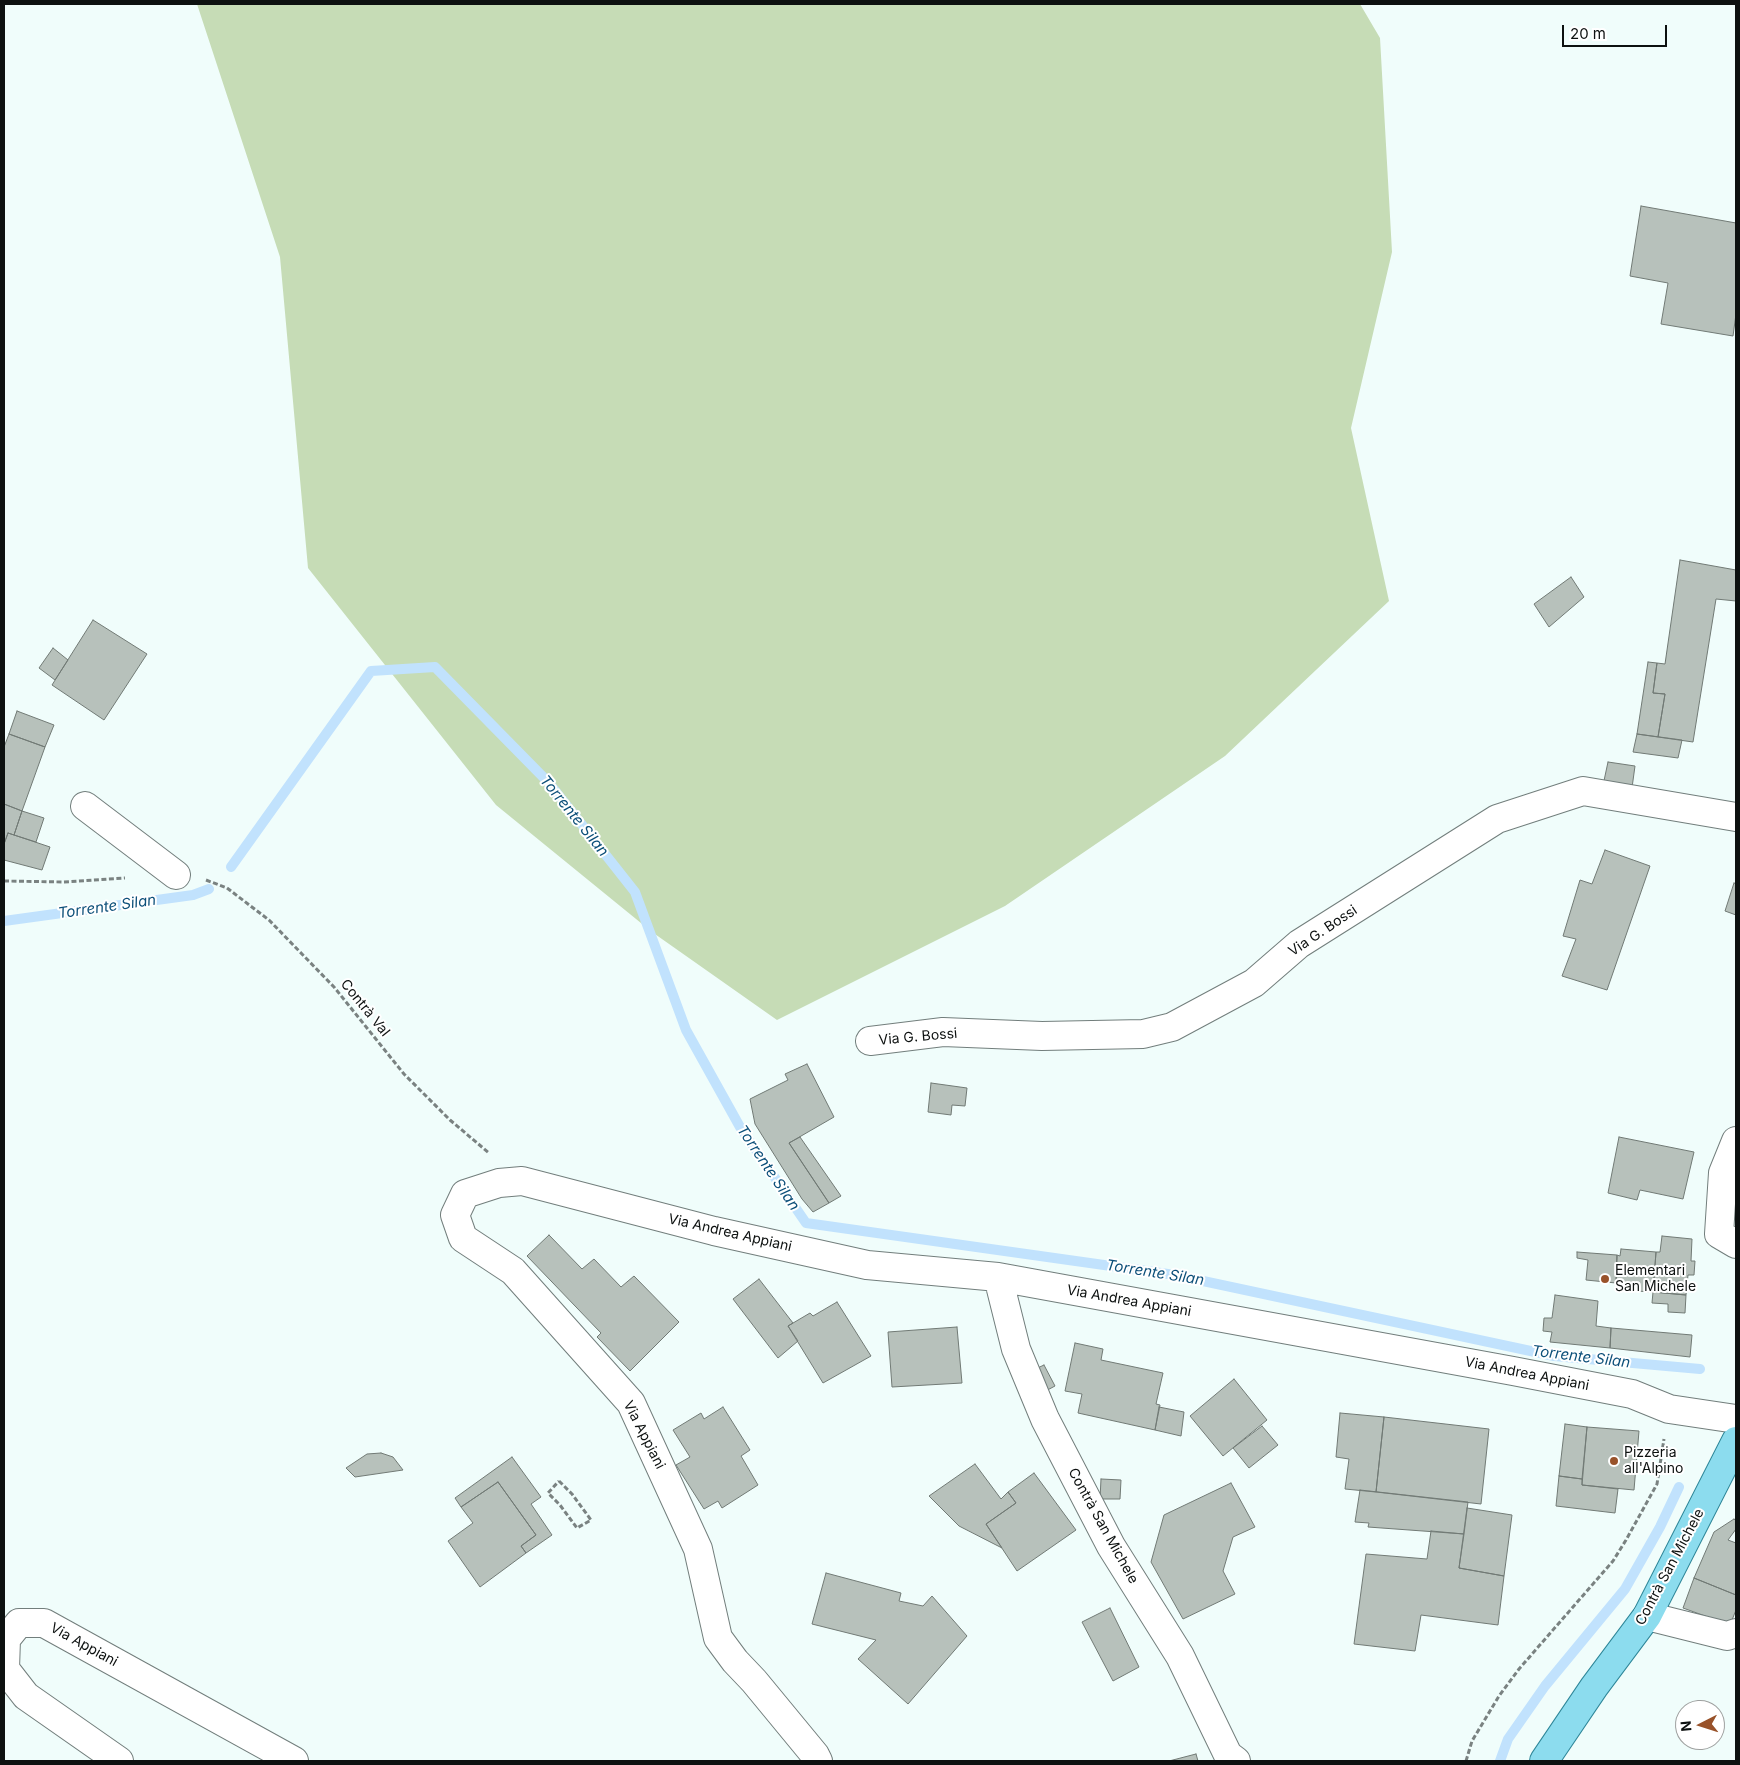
<!DOCTYPE html>
<html>
<head>
<meta charset="utf-8">
<style>
	body { margin:0 }
	#map { position:relative; width:1740px; height:1765px; overflow:hidden; background:#f0fdfb; font-family:Inter,sans-serif }
	canvas { display:block }
	.frame { position:absolute; inset:0; border:5px solid #0d1110; pointer-events:none }
	.north { position:absolute; left:1675px; top:1700px; width:50px; height:50px; box-sizing:border-box; background:#fff; border:1px solid #9ea09f; border-radius:50%; rotate:265deg; font-size:14px; font-weight:700; line-height:20px; text-align:center; color:#0d1110 }
	.north::after { content:''; display:block; margin:auto; width:18px; height:22px; background:#98522a; clip-path:polygon(50% 0,100% 100%,50% 72%,0 100%) }
	.scale { position:absolute; left:1562px; top:25px; width:105px; height:22px; box-sizing:border-box; border:2px solid #0d1110; border-top:0; padding-left:6px; font-size:15px; line-height:18px; white-space:nowrap; color:#0d1110; -webkit-text-stroke:4px #fff; paint-order:stroke }
</style>
</head>
<body>
<div id="map">
<canvas width="1740" height="1765"></canvas>
<div class="frame"></div>
<div class="north">N</div>
<div class="scale">20 m</div>
</div>
<script>
const ctx = document.querySelector('canvas').getContext('2d');
ctx.lineJoin = 'round';
function paint(path, color) { ctx.fillStyle = color; ctx.fill(path, 'evenodd'); }
const toPath = rows => new Path2D(rows.map(r => 'M' + r).join(''));
function trace(path, color, width, dash) { ctx.strokeStyle = color; ctx.lineWidth = width; ctx.lineCap = dash ? 'butt' : 'round'; ctx.setLineDash(dash || []); ctx.stroke(path); }
function drawText(font, color, halo, rows, align = 'center') {
  ctx.font = font + ' Inter,sans-serif'; ctx.lineWidth = 4; ctx.setLineDash([]); ctx.textBaseline = 'middle'; ctx.strokeStyle = halo; ctx.fillStyle = color; for (const [text, x, y, turn = 0] of rows) {
    ctx.save(); ctx.translate(x, y); ctx.rotate((+turn || 0) * Math.PI / 180); ctx.textAlign = isNaN(turn) ? turn : align; if (halo) ctx.strokeText(text, 0, 0); ctx.fillText(text, 0, 0); ctx.restore();
  }
}
const green = toPath([
	[197,4,1360,4,1380,38,1392,252,1351,428,1389,601,1225,756,1005,906,777,1020,652,932,496,805,308,568,280,257]
]);
const stream = toPath([
	[231,867,371,671,435,667,549,783,635,892,686,1030,740,1127,806,1223,1175,1275,1554,1356,1700,1369],
	[4,921,193,895,209,889],
	[1500,1761,1508,1739,1545,1686,1625,1589,1660,1527,1679,1487]
]);
const building = toPath([
	[1641,206,1736,223,1736,314,1733,336,1661,324,1668,283,1630,276,1641,206],
	[1680,560,1736,570,1736,601,1716,599,1693,742,1658,737,1665,694,1653,693,1657,663,1665,664,1680,560],
	[1571,577,1584,597,1549,627,1534,604,1571,577],
	[93,620,147,654,104,720,52,685,93,620],
	[53,648,68,660,55,680,39,668,53,648],
	[1648,662,1657,663,1653,693,1665,694,1658,737,1637,734,1648,662],
	[17,711,54,725,45,747,9,734,17,711],
	[9,734,45,747,22,811,4,804,4,747,9,734],
	[1637,734,1682,740,1678,758,1633,752,1637,734],
	[1608,762,1635,766,1631,795,1602,790,1608,762],
	[4,804,22,811,14,835,8,833,4,844,4,804],
	[22,811,44,818,36,842,14,835,22,811],
	[8,833,50,847,42,870,4,860,4,844,8,833],
	[1605,850,1650,866,1607,990,1562,976,1576,939,1563,936,1580,880,1592,884,1605,850],
	[1734,883,1736,884,1736,915,1725,911,1734,883],
	[807,1064,834,1117,789,1143,829,1203,813,1212,802,1199,755,1124,750,1099,788,1080,785,1074,807,1064],
	[931,1083,967,1088,965,1106,952,1105,951,1115,928,1112,931,1083],
	[800,1137,841,1196,829,1203,789,1143,800,1137],
	[1619,1137,1694,1152,1683,1199,1640,1190,1637,1200,1608,1193,1619,1137],
	[549,1235,582,1269,594,1259,621,1287,634,1276,679,1322,630,1371,597,1337,601,1333,527,1256,549,1235],
	[1662,1236,1692,1239,1691,1261,1695,1261,1694,1275,1688,1275,1686,1295,1653,1292,1656,1252,1660,1252,1662,1236],
	[1621,1249,1656,1252,1653,1292,1619,1290,1619,1283,1616,1283,1617,1255,1620,1256,1621,1249],
	[1577,1252,1617,1255,1616,1283,1586,1280,1588,1260,1577,1258,1577,1252],
	[759,1279,793,1323,788,1326,798,1341,778,1358,733,1299,759,1279],
	[1653,1292,1686,1295,1685,1313,1668,1312,1668,1304,1652,1303,1653,1292],
	[1555,1295,1598,1301,1596,1326,1611,1328,1610,1348,1550,1342,1552,1332,1543,1331,1544,1318,1552,1318,1555,1295],
	[837,1302,871,1356,823,1383,788,1326,810,1313,813,1316,837,1302],
	[957,1327,962,1383,892,1387,888,1332,957,1327],
	[1611,1328,1692,1335,1690,1357,1610,1348,1611,1328],
	[1075,1343,1103,1349,1101,1360,1163,1373,1156,1404,1160,1405,1155,1430,1078,1413,1082,1394,1065,1391,1075,1343],
	[1044,1365,1055,1386,1040,1394,1029,1372,1044,1365],
	[1234,1379,1267,1420,1223,1456,1190,1416,1234,1379],
	[723,1407,750,1450,741,1456,758,1485,722,1508,718,1501,704,1509,676,1465,690,1457,673,1430,701,1413,704,1419,723,1407],
	[1159,1407,1184,1412,1181,1436,1155,1430,1159,1407],
	[1340,1413,1384,1417,1376,1492,1345,1489,1349,1459,1336,1457,1340,1413],
	[1384,1417,1489,1429,1481,1504,1376,1492,1384,1417],
	[1565,1424,1587,1427,1582,1479,1559,1476,1565,1424],
	[1262,1426,1278,1445,1249,1468,1233,1448,1262,1426],
	[1587,1427,1639,1431,1634,1490,1582,1485,1587,1427],
	[381,1453,393,1457,403,1470,355,1477,346,1468,367,1454,381,1453],
	[512,1457,541,1497,531,1504,552,1535,526,1553,521,1546,536,1535,498,1482,461,1507,455,1498,512,1457],
	[975,1464,1001,1499,1008,1492,1016,1503,986,1524,1002,1548,959,1526,929,1496,975,1464],
	[1034,1473,1076,1530,1017,1571,986,1524,1016,1503,1008,1492,1034,1473],
	[1559,1476,1582,1479,1582,1485,1618,1489,1615,1513,1556,1506,1559,1476],
	[1101,1479,1121,1480,1120,1499,1100,1499,1101,1479],
	[498,1482,536,1535,521,1546,526,1553,480,1587,448,1541,473,1523,461,1507,498,1482],
	[1231,1483,1255,1527,1233,1537,1223,1571,1235,1594,1183,1619,1151,1562,1164,1515,1231,1483],
	[1360,1490,1468,1502,1464,1534,1368,1527,1369,1523,1355,1522,1360,1490],
	[1467,1508,1512,1515,1504,1576,1459,1568,1467,1508],
	[1734,1519,1736,1521,1736,1529,1728,1540,1736,1543,1736,1595,1694,1578,1714,1532,1734,1519],
	[1431,1531,1464,1534,1459,1568,1504,1576,1498,1625,1421,1615,1415,1651,1354,1644,1366,1554,1427,1559,1431,1531],
	[826,1573,901,1593,899,1601,923,1606,932,1596,967,1636,908,1704,858,1659,876,1640,812,1624,826,1573],
	[1694,1578,1736,1595,1736,1610,1730,1625,1683,1608,1694,1578],
	[1110,1608,1139,1667,1113,1681,1082,1622,1110,1608],
	[1196,1754,1198,1761,1169,1761,1196,1754]
]);
const path = toPath([
	[206,880,227,888,269,920,334,987,404,1074,450,1120,489,1153],
	[4,881,64,882,125,878],
	[559,1481,572,1494,591,1520,577,1528,560,1505,548,1493,559,1481],
	[1466,1761,1472,1741,1499,1696,1519,1669,1613,1561,1626,1540,1657,1484,1664,1439]
]);
const minor = toPath([
	[85,806,176,875],
	[870,1041,943,1032,1042,1036,1143,1034,1172,1027,1254,983,1299,944,1497,819,1583,791,1736,817],
	[1736,1141,1723,1173,1719,1234,1736,1244],
	[998,1277,1016,1349,1045,1419,1111,1546,1180,1656,1228,1755,1236,1761],
	[1647,1616,1727,1636,1736,1633],
	[119,1761,26,1696,5,1669,6,1639,19,1623,44,1623,294,1761],
	[818,1761,815,1755,754,1681,735,1661,718,1638,698,1549,631,1403,513,1271,463,1238,455,1215,465,1194,499,1183,522,1181,714,1231,867,1265,998,1277,1513,1371,1632,1394,1669,1409,1736,1419]
]);
const major = toPath([
	[1544,1761,1594,1687,1647,1616,1736,1441]
]);
const markers = [
	[1605,1279,5,"#98522a"],
	[1614,1461,5,"#98522a"]
];
const streetNames = [
	["Via G. Bossi",1323,931,-34],
	["Contrà Val",365,1008,51],
	["Via G. Bossi",918,1037,-5],
	["Via Andrea Appiani",730,1233,13],
	["Via Andrea Appiani",1129,1301,10],
	["Via Andrea Appiani",1527,1374,11],
	["Via Appiani",644,1435,63],
	["Contrà San Michele",1103,1526,61],
	["Contrà San Michele",1670,1567,-62],
	["Via Appiani",84,1645,29]
];
const poiNames = [
	["Elementari",1615,1271],
	["San Michele",1615,1287],
	["Pizzeria",1624,1453],
	["all'Alpino",1624,1469]
];
const waterNames = [
	["Torrente Silan",574,816,51],
	["Torrente Silan",107,907,-8],
	["Torrente Silan",768,1168,56],
	["Torrente Silan",1155,1273,9],
	["Torrente Silan",1581,1357,7]
];
paint(green, '#c6dcb6');
trace(stream, '#c1e2fd', 10);
paint(building, '#b7c1bb');
trace(building, '#717a75', 1);
trace(minor, '#727e7c', 30);
trace(major, '#2e8698', 30);
trace(path, '#7a8281', 3, [5, 2.5]);
trace(minor, '#fff', 28);
trace(major, '#8cdcee', 28);
for (const [x, y, r, color] of markers) { const dot = new Path2D(); dot.arc(x, y, r, 0, 2 * Math.PI); ctx.fillStyle = color; ctx.fill(dot); trace(dot, '#fff', 2); }
drawText('14px', '#0d1110', '#fff', streetNames);
drawText('14px', '#0d1110', '#fff', poiNames, 'left');
drawText('italic 15px', '#0c4f79', '#fff', waterNames);
</script>
</body>
</html>
